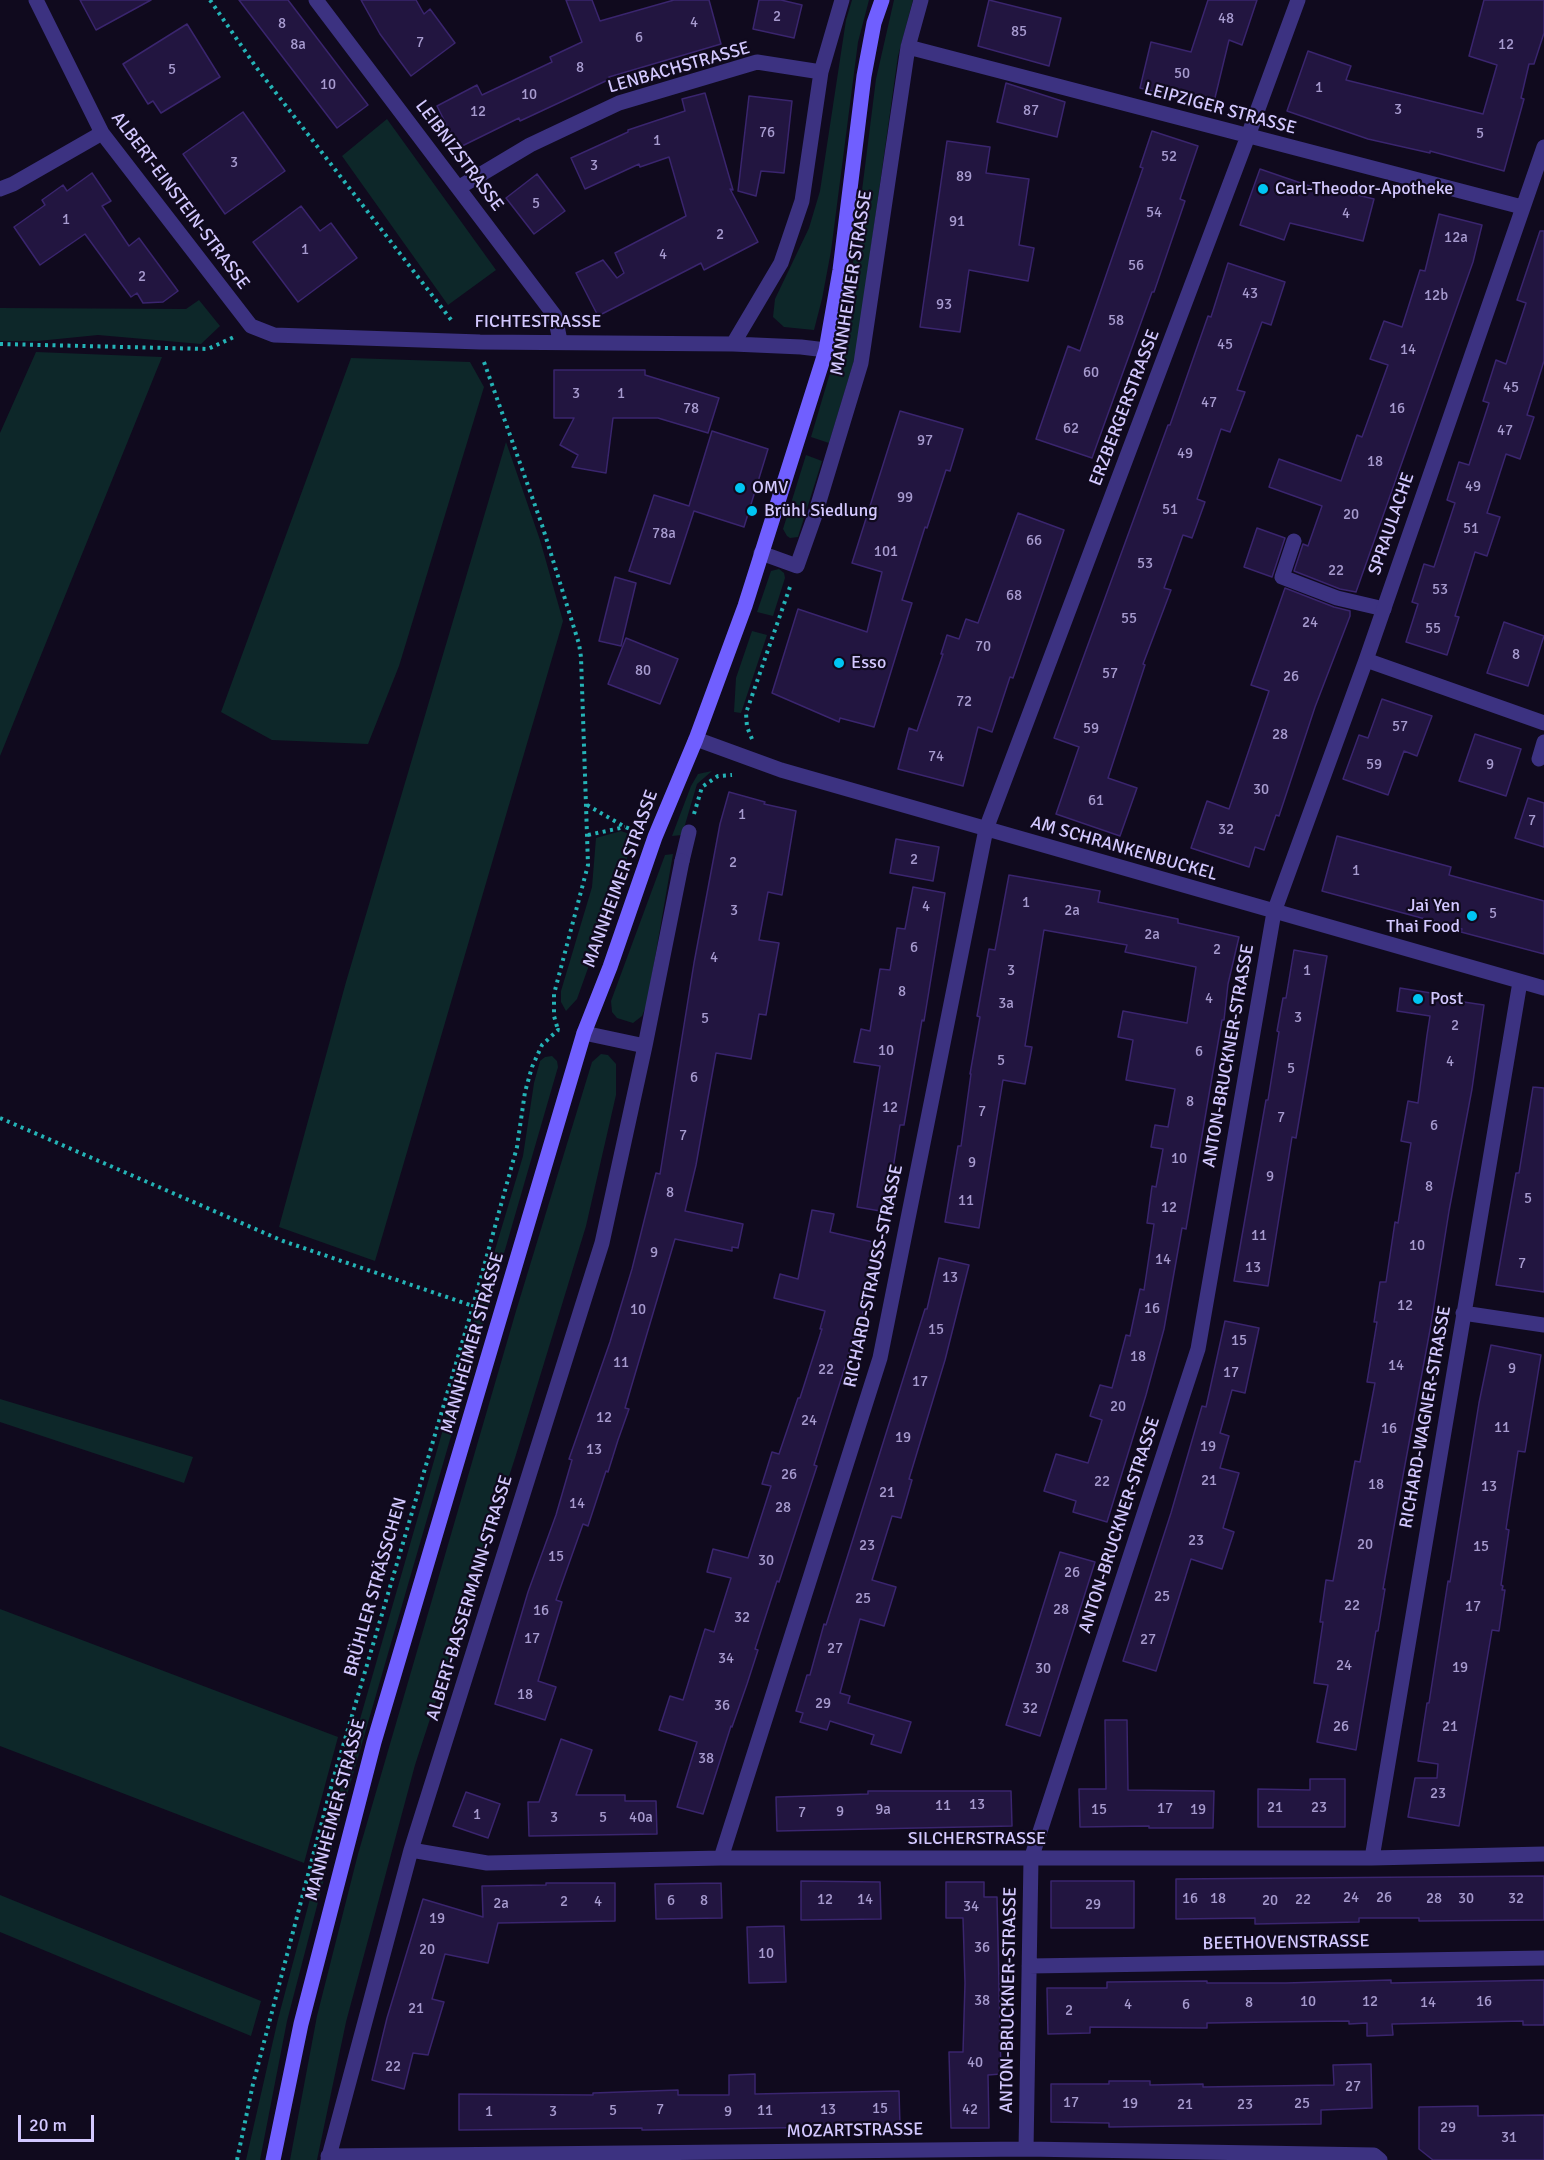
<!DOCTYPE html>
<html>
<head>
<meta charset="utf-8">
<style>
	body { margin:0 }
	#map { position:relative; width:1544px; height:2160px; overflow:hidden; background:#100a1e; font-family:Signika,sans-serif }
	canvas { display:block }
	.scale { position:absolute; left:18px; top:2115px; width:76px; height:27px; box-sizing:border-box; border:3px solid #d3c8ff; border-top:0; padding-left:8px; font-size:18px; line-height:21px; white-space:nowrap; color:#d3c8ff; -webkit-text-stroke:4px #100a1e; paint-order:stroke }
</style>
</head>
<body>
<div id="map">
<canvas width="1544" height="2160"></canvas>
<div class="scale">20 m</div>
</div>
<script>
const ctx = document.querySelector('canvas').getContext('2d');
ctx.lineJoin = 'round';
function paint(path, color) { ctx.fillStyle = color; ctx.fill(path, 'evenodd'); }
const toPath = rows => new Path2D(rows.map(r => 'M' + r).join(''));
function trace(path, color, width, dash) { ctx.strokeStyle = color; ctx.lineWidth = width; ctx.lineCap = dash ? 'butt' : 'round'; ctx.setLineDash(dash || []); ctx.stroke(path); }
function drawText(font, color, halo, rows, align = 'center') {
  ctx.font = font + ' Signika,sans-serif'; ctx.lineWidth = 4.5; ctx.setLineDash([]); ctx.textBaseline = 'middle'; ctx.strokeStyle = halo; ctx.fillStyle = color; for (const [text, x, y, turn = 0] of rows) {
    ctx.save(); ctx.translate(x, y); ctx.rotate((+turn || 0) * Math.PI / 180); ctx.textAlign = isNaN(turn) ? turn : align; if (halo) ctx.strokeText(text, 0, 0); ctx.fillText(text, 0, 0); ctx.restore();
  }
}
const green = toPath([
	[852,0,869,0,858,42,831,251,822,299,814,330,784,327,773,317,775,299,809,228,820,191,846,20],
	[894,0,913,0,898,56,856,354,829,443,811,437,835,356,848,302,876,79],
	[387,119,496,270,448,305,342,156],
	[199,300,220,326,201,344,98,335,38,341,0,341,0,308,186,309],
	[36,352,162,357,0,756,0,433],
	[351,358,470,362,484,387,399,666,368,744,272,740,221,712],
	[506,442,540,540,563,621,375,1261,279,1227,346,982],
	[806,455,822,461,798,537,790,538,787,536,783,529],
	[779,569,784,573,785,578,773,616,757,612,771,571],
	[752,631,767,635,741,713,734,712,736,678],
	[712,771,697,784,682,835,672,836,691,786,698,774],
	[621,831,635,836,577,999,566,1011,561,1002,561,991,592,887,596,838],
	[673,854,647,1004,642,1016,633,1023,617,1018,612,1012,611,1001,665,855],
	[601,1054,608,1055,616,1064,616,1095,586,1226,515,1458,415,1765,346,2022,317,2160,290,2160,317,2016,358,1854,516,1311,592,1062],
	[552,1056,557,1061,558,1067,336,1833,287,2021,260,2160,246,2160,278,2019,328,1831,478,1307,523,1156,534,1083,540,1061,545,1057],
	[0,1399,193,1457,184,1483,0,1422],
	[0,1609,338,1737,304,1863,0,1746],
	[0,1895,261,2001,251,2036,0,1932]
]);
const building = toPath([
	[80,0,151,0,96,30,80,0],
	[239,0,288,0,368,105,337,128,239,0],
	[361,0,416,0,424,14,430,9,455,43,411,76,380,34,361,0],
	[566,0,592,0,600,21,674,0,709,0,721,44,609,77,610,79,520,121,519,118,458,148,437,106,477,85,482,95,552,62,550,57,582,42,566,0],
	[759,0,781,0,802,5,794,38,753,29,759,0],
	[989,0,1061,18,1049,66,978,46,989,0],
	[1208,0,1257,0,1242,45,1229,40,1213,106,1140,88,1151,42,1191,52,1208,0],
	[1484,0,1544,0,1544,33,1534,64,1529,64,1521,98,1524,99,1504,171,1430,151,1430,153,1368,139,1287,111,1308,51,1351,66,1346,80,1483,114,1497,65,1469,56,1484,0],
	[187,24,220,77,161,113,153,101,148,104,123,64,187,24],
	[1006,83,1065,102,1057,137,997,122,1006,83],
	[705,93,733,190,730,189,758,242,704,270,701,263,598,316,576,273,603,260,617,278,624,273,615,253,686,216,669,157,640,167,639,164,585,189,571,158,628,132,628,130,685,111,682,99,705,93],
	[749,96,792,101,784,173,761,171,756,196,738,191,749,96],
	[243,112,285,171,225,214,183,154,243,112],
	[1152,131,1198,146,1180,199,1185,201,1154,292,1152,292,1092,458,1036,439,1068,346,1080,351,1143,168,1140,167,1152,131],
	[947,141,990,147,986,173,1029,179,1019,245,1034,248,1028,281,969,270,960,332,920,327,947,141],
	[1260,169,1327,192,1328,188,1374,199,1363,241,1290,223,1284,240,1240,225,1260,169],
	[92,173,111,201,102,206,129,246,139,238,178,291,163,302,143,303,137,293,131,297,85,234,40,265,14,227,45,205,42,200,63,185,67,191,92,173],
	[537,174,565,211,534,234,506,198,537,174],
	[301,206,320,231,331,223,357,258,298,302,253,242,301,206],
	[1439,214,1482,225,1473,262,1356,592,1340,589,1294,571,1303,544,1308,546,1322,506,1269,487,1279,459,1341,481,1357,435,1362,437,1388,365,1370,359,1384,321,1402,327,1420,270,1425,271,1439,214],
	[1540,231,1544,231,1544,361,1527,415,1534,417,1520,459,1506,454,1487,513,1500,517,1487,556,1475,552,1455,616,1459,617,1447,655,1406,642,1418,604,1412,602,1424,564,1434,567,1455,503,1447,500,1459,462,1469,465,1489,403,1483,401,1496,360,1506,364,1526,303,1517,300,1540,231],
	[1228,263,1285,282,1271,325,1262,322,1237,390,1245,392,1230,432,1221,429,1197,499,1205,502,1192,538,1183,535,1164,588,1171,590,1143,664,1145,665,1108,778,1137,788,1120,836,1056,814,1079,747,1054,738,1168,425,1170,425,1208,316,1211,317,1228,263],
	[554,370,645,370,645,375,719,398,708,433,658,418,613,418,606,473,572,467,578,455,560,445,574,418,554,418,554,370],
	[900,411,963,429,950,471,946,470,927,528,925,527,902,600,912,603,874,727,840,718,839,722,772,693,798,609,867,632,882,572,852,563,900,411],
	[712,431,768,449,744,527,694,511,670,584,629,571,654,495,689,506,712,431],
	[1018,513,1064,530,1013,678,1010,677,992,732,978,727,963,786,898,769,909,728,917,731,943,654,941,654,947,635,959,639,966,619,978,623,1018,513],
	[1257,528,1285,538,1272,577,1244,567,1257,528],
	[615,577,636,583,621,646,599,641,615,577],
	[1285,588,1334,607,1350,611,1350,616,1315,707,1279,816,1276,815,1264,850,1255,847,1249,867,1191,848,1207,801,1229,809,1269,691,1251,685,1285,588],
	[1504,622,1544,636,1528,686,1487,673,1504,622],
	[626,638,678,659,660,704,608,684,626,638],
	[1382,699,1432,716,1417,756,1404,751,1388,795,1343,779,1359,735,1368,738,1382,699],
	[1475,734,1521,749,1506,796,1459,781,1475,734],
	[729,792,765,802,764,804,796,811,782,895,768,892,759,940,779,943,766,1015,759,1014,751,1059,716,1053,696,1165,685,1211,743,1224,738,1248,732,1247,732,1251,675,1239,625,1408,629,1409,618,1440,608,1472,606,1471,588,1526,583,1524,556,1600,562,1602,538,1681,556,1687,545,1720,495,1704,528,1592,556,1515,572,1460,569,1459,610,1342,632,1269,656,1173,660,1174,694,963,720,824,729,792],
	[1528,798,1544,803,1544,847,1515,838,1528,798],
	[1337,836,1451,867,1449,875,1544,901,1544,954,1461,932,1462,929,1322,891,1337,836],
	[896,839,939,847,933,881,890,873,896,839],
	[1009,875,1100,891,1098,902,1178,919,1178,923,1239,937,1228,984,1224,1020,1222,1020,1212,1077,1186,1229,1182,1228,1164,1329,1146,1395,1107,1522,1073,1512,1076,1501,1044,1491,1056,1454,1088,1463,1102,1420,1090,1416,1100,1385,1112,1388,1126,1335,1130,1336,1140,1289,1144,1290,1154,1224,1147,1223,1152,1186,1156,1187,1163,1149,1151,1147,1155,1125,1168,1127,1175,1089,1126,1080,1133,1040,1118,1037,1123,1011,1187,1023,1196,967,1125,952,1127,945,1044,930,1025,1046,1032,1047,1025,1084,1003,1080,979,1228,945,1222,958,1146,961,1146,971,1074,970,1074,980,1017,977,1016,989,949,995,950,1009,875],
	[913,887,945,893,924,1021,922,1020,904,1125,900,1125,886,1212,857,1207,880,1066,854,1062,861,1029,870,1031,880,969,890,970,897,928,905,929,913,887],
	[1294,950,1327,956,1296,1138,1292,1137,1268,1286,1234,1281,1266,1100,1268,1100,1279,1032,1277,1031,1283,998,1286,998,1294,950],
	[1400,988,1437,994,1437,998,1484,1005,1472,1089,1449,1211,1430,1330,1404,1470,1383,1589,1385,1589,1378,1631,1376,1631,1356,1750,1317,1742,1328,1685,1314,1683,1323,1622,1320,1622,1326,1580,1333,1581,1355,1461,1360,1462,1375,1383,1367,1382,1377,1322,1374,1322,1380,1282,1386,1282,1395,1222,1398,1223,1411,1143,1401,1141,1408,1101,1418,1103,1427,1035,1430,1016,1397,1011,1400,988],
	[1533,1087,1544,1088,1544,1292,1496,1285,1516,1173,1519,1173,1533,1087],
	[812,1210,834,1214,830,1232,881,1244,878,1259,856,1338,854,1338,814,1465,817,1466,779,1582,777,1581,755,1649,758,1650,747,1684,732,1727,731,1726,703,1814,677,1807,697,1742,659,1730,670,1696,683,1700,705,1629,714,1632,731,1578,707,1572,713,1549,748,1558,771,1486,762,1484,772,1452,779,1454,798,1398,800,1398,822,1329,820,1329,825,1311,774,1298,780,1274,798,1279,812,1210],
	[939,1258,969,1265,945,1360,909,1479,912,1480,901,1518,892,1516,872,1580,896,1587,884,1626,860,1619,840,1693,850,1696,848,1703,911,1722,901,1753,871,1744,874,1735,830,1721,827,1730,800,1722,803,1713,796,1711,807,1675,810,1675,824,1624,826,1625,925,1309,927,1309,939,1258],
	[1225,1321,1259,1328,1245,1393,1232,1390,1220,1433,1229,1436,1220,1468,1239,1473,1223,1528,1234,1532,1222,1569,1191,1559,1156,1671,1123,1661,1171,1513,1202,1406,1206,1407,1225,1321],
	[1491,1345,1541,1355,1525,1452,1518,1451,1506,1529,1509,1530,1501,1585,1503,1586,1502,1590,1505,1590,1499,1631,1492,1630,1459,1826,1408,1817,1415,1778,1437,1778,1438,1764,1418,1761,1427,1703,1429,1703,1448,1581,1450,1582,1479,1403,1491,1345],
	[1060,1552,1095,1562,1040,1736,1006,1725,1060,1552],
	[1105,1720,1127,1720,1128,1790,1214,1791,1213,1828,1149,1828,1149,1826,1080,1827,1079,1789,1106,1789,1105,1720],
	[561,1739,592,1750,576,1795,625,1795,625,1801,656,1801,657,1834,529,1836,528,1802,539,1802,561,1739],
	[1310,1779,1345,1779,1345,1827,1258,1827,1258,1789,1310,1790,1310,1779],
	[868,1791,1011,1791,1012,1826,777,1831,776,1797,868,1794,868,1791],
	[466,1792,500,1804,488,1838,453,1826,466,1792],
	[1544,1876,1544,1920,1419,1921,1419,1918,1359,1918,1359,1922,1255,1924,1255,1918,1176,1919,1176,1879,1544,1876],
	[801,1881,880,1882,881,1919,801,1920,801,1881],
	[1051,1881,1134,1881,1134,1928,1051,1928,1051,1881],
	[946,1882,984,1882,984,1897,997,1897,1001,2074,988,2075,989,2128,951,2128,949,2052,963,2052,965,1983,963,1918,946,1918,946,1882],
	[546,1883,615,1883,615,1921,498,1923,488,1963,445,1954,432,1999,444,2002,428,2055,413,2053,404,2089,372,2080,387,2018,423,1899,483,1917,482,1886,546,1885,546,1883],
	[721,1883,722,1918,656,1919,655,1884,721,1883],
	[784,1926,786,1982,749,1983,747,1927,784,1926],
	[1391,1980,1391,1983,1544,1980,1544,2025,1523,2025,1523,2021,1392,2024,1393,2035,1367,2036,1367,2023,1349,2024,1349,2021,1271,2022,1207,2023,1207,2028,1090,2027,1090,2033,1048,2034,1047,1988,1107,1988,1107,1982,1207,1981,1207,1983,1286,1983,1391,1980],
	[1371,2064,1372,2108,1321,2110,1321,2124,1109,2127,1109,2123,1051,2122,1051,2084,1109,2084,1109,2081,1150,2081,1150,2085,1203,2084,1203,2087,1334,2085,1333,2065,1371,2064],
	[755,2074,755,2094,899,2091,900,2126,642,2130,642,2128,459,2130,459,2094,593,2095,593,2093,678,2090,678,2095,729,2095,729,2075,755,2074],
	[1478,2106,1478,2116,1544,2115,1544,2160,1433,2160,1419,2149,1419,2107,1478,2106]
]);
const path = toPath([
	[210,0,256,67,452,321],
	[0,344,208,349,236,336],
	[484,362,542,525,579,644,581,657,588,865,554,994,554,1016,558,1030],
	[752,739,747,727,746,713,791,584],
	[587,805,625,827,636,831],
	[694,814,702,787,718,776,732,775],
	[588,835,625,827],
	[0,1118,283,1241,473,1306],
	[237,2160,253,2084,333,1780,473,1306,517,1147,525,1092,532,1067,542,1045,558,1030,564,1031]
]);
const service = toPath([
	[1294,541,1282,577,1337,598,1384,609],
	[682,861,689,832]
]);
const minor = toPath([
	[36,0,102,133,251,326,274,335,480,342,733,344,801,347,826,350],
	[316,0,555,316,560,341],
	[908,47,1522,207],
	[458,188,530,145,619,103,757,62,821,72],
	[0,189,13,184,102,133],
	[733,344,781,263,802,201,821,72,842,0],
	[761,553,797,566,814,518,861,363,908,47,921,0],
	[1366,660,1544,723],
	[696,739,781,770,1544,988],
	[1539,759,1544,742],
	[584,1033,645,1046],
	[1463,1313,1544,1325],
	[411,1850,487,1863,721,1858,1372,1858,1544,1854],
	[721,1858,880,1358,986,829,1248,136,1298,0],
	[1372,1858,1520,982],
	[1029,1966,1544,1958],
	[1026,2149,1031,1859,1198,1349,1274,912,1366,660,1544,147],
	[328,2156,1026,2149,1374,2155,1380,2160],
	[328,2160,411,1850,602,1243,645,1046,682,861]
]);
const secondary = toPath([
	[273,2160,301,2024,374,1742,584,1033,610,967,655,837,696,739,745,606,826,350,840,270,864,76,874,23,882,0]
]);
const markers = [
	[1263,189,6,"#00c6f3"],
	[740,488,6,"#00c6f3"],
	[752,511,6,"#00c6f3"],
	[839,663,6,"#00c6f3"],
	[1472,916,6,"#00c6f3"],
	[1418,999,6,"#00c6f3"]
];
const numberNames = [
	["2",777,17],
	["48",1226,19],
	["4",694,23],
	["8",282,24],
	["85",1019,32],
	["6",639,38],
	["7",420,43],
	["8a",298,45],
	["12",1506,45],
	["8",580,68],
	["5",172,70],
	["50",1182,74],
	["10",328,85],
	["1",1319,88],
	["10",529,95],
	["3",1398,110],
	["87",1031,111],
	["12",478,112],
	["76",767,133],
	["5",1480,134],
	["1",657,141],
	["52",1169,157],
	["3",234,163],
	["3",594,166],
	["89",964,177],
	["5",536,204],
	["54",1154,213],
	["4",1346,214],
	["1",66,220],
	["91",957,222],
	["2",720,235],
	["12a",1456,238],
	["1",305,250],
	["4",663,255],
	["56",1136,266],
	["2",142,277],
	["43",1250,294],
	["12b",1436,296],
	["93",944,305],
	["58",1116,321],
	["45",1225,345],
	["14",1408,350],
	["60",1091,373],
	["45",1511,388],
	["3",576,394],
	["1",621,394],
	["47",1209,403],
	["78",691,409],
	["16",1397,409],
	["62",1071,429],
	["47",1505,431],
	["97",925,441],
	["49",1185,454],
	["18",1375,462],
	["49",1473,487],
	["99",905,498],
	["51",1170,510],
	["20",1351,515],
	["51",1471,529],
	["78a",664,534],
	["66",1034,541],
	["101",886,552],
	["53",1145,564],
	["22",1336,571],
	["53",1440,590],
	["68",1014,596],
	["55",1129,619],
	["24",1310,623],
	["55",1433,629],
	["70",983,647],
	["8",1516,655],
	["80",643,671],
	["57",1110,674],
	["26",1291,677],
	["72",964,702],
	["57",1400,727],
	["59",1091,729],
	["28",1280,735],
	["74",936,757],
	["59",1374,765],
	["9",1490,765],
	["30",1261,790],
	["61",1096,801],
	["1",742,815],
	["7",1532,821],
	["32",1226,830],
	["2",914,860],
	["2",733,863],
	["1",1356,871],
	["1",1026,903],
	["4",926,907],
	["3",734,911],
	["2a",1072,911],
	["5",1493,914],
	["2a",1152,935],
	["6",914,948],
	["2",1217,950],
	["4",714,958],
	["3",1011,971],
	["1",1307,971],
	["8",902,992],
	["4",1209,999],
	["3a",1006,1004],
	["3",1298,1018],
	["5",705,1019],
	["2",1455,1026],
	["10",886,1051],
	["6",1199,1052],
	["5",1001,1061],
	["4",1450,1062],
	["5",1291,1069],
	["6",694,1078],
	["8",1190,1102],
	["12",890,1108],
	["7",982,1112],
	["7",1281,1118],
	["6",1434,1126],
	["7",683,1136],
	["10",1179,1159],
	["9",972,1163],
	["9",1270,1177],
	["8",1429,1187],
	["8",670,1193],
	["5",1528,1199],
	["11",966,1201],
	["12",1169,1208],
	["11",1259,1236],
	["10",1417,1246],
	["9",654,1253],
	["14",1163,1260],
	["7",1522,1264],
	["13",1253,1268],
	["13",950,1278],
	["12",1405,1306],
	["16",1152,1309],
	["10",638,1310],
	["15",936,1330],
	["15",1239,1341],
	["18",1138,1357],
	["11",621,1363],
	["14",1396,1366],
	["9",1512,1369],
	["22",826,1370],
	["17",1231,1373],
	["17",920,1382],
	["20",1118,1407],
	["12",604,1418],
	["24",809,1421],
	["11",1502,1428],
	["16",1389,1429],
	["19",903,1438],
	["19",1208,1447],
	["13",594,1450],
	["26",789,1475],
	["21",1209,1481],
	["22",1102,1482],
	["18",1376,1485],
	["13",1489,1487],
	["21",887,1493],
	["14",577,1504],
	["28",783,1508],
	["23",1196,1541],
	["20",1365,1545],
	["23",867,1546],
	["15",1481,1547],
	["15",556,1557],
	["30",766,1561],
	["26",1072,1573],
	["25",1162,1597],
	["25",863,1599],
	["22",1352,1606],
	["17",1473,1607],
	["28",1061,1610],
	["16",541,1611],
	["32",742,1618],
	["17",532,1639],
	["27",1148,1640],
	["27",835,1649],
	["34",726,1659],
	["24",1344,1666],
	["19",1460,1668],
	["30",1043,1669],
	["18",525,1695],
	["29",823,1704],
	["36",722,1706],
	["32",1030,1709],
	["26",1341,1727],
	["21",1450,1727],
	["38",706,1759],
	["23",1438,1794],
	["13",977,1805],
	["11",943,1806],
	["21",1275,1808],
	["23",1319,1808],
	["17",1165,1809],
	["9a",883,1810],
	["15",1099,1810],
	["19",1198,1810],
	["9",840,1812],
	["7",802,1813],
	["1",477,1815],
	["3",554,1818],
	["5",603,1818],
	["40a",641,1818],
	["24",1351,1898],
	["26",1384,1898],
	["16",1190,1899],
	["18",1218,1899],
	["28",1434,1899],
	["30",1466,1899],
	["32",1516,1899],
	["12",825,1900],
	["14",865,1900],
	["22",1303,1900],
	["6",671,1901],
	["8",704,1901],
	["20",1270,1901],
	["2",564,1902],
	["4",598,1902],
	["2a",501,1904],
	["29",1093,1905],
	["34",971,1907],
	["19",437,1919],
	["36",982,1948],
	["20",427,1950],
	["10",766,1954],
	["38",982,2001],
	["10",1308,2002],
	["12",1370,2002],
	["16",1484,2002],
	["8",1249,2003],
	["14",1428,2003],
	["4",1128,2005],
	["6",1186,2005],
	["21",416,2009],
	["2",1069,2011],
	["40",975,2063],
	["22",393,2067],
	["27",1353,2087],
	["17",1071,2103],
	["19",1130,2104],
	["25",1302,2104],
	["21",1185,2105],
	["23",1245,2105],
	["15",880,2109],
	["7",660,2110],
	["13",828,2110],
	["42",970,2110],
	["5",613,2111],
	["11",765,2111],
	["1",489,2112],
	["3",553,2112],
	["9",728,2112],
	["29",1448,2128],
	["31",1509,2138]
];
const streetNames = [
	["LENBACHSTRASSE",679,68,-16],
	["LEIPZIGER STRASSE",1220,109,15],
	["LEIBNIZSTRASSE",459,156,53],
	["ALBERT-EINSTEIN-STRASSE",180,201,53],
	["MANNHEIMER STRASSE",852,283,-81],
	["FICHTESTRASSE",538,322],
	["ERZBERGERSTRASSE",1125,408,-69],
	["SPRAULACHE",1392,524,-71],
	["AM SCHRANKENBUCKEL",1124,849,16],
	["MANNHEIMER STRASSE",621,879,-70],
	["ANTON-BRUCKNER-STRASSE",1229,1056,-80],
	["RICHARD-STRAUSS-STRASSE",874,1276,-78],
	["MANNHEIMER STRASSE",473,1343,-74],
	["RICHARD-WAGNER-STRASSE",1426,1417,-80],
	["ANTON-BRUCKNER-STRASSE",1120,1525,-72],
	["BRÜHLER STRÄSSCHEN",376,1587,-74],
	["ALBERT-BASSERMANN-STRASSE",470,1598,-73],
	["MANNHEIMER STRASSE",336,1810,-75],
	["SILCHERSTRASSE",977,1839],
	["BEETHOVENSTRASSE",1286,1943,-1],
	["ANTON-BRUCKNER-STRASSE",1009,2000,-89],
	["MOZARTSTRASSE",855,2131,-1]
];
const poiNames = [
	["Carl-Theodor-Apotheke",1275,189],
	["OMV",752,488],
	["Brühl Siedlung",764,511],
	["Esso",851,663],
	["Jai Yen",1460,906,"right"],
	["Thai Food",1460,927,"right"],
	["Post",1430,999]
];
paint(green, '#0d2729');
paint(building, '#221540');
trace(building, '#3a256e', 1.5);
trace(path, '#24b3b6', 4, [3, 4.5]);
trace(service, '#3c3281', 15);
trace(minor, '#3c3281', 15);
trace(secondary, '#705fff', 15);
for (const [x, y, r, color] of markers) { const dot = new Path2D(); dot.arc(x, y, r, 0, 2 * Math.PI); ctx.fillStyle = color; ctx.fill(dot); trace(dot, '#100a1e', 2); }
drawText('15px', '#a79bcf', null, numberNames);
drawText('18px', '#d3c8ff', '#100a1e', streetNames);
drawText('18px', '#d3c8ff', '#100a1e', poiNames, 'left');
</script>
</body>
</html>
